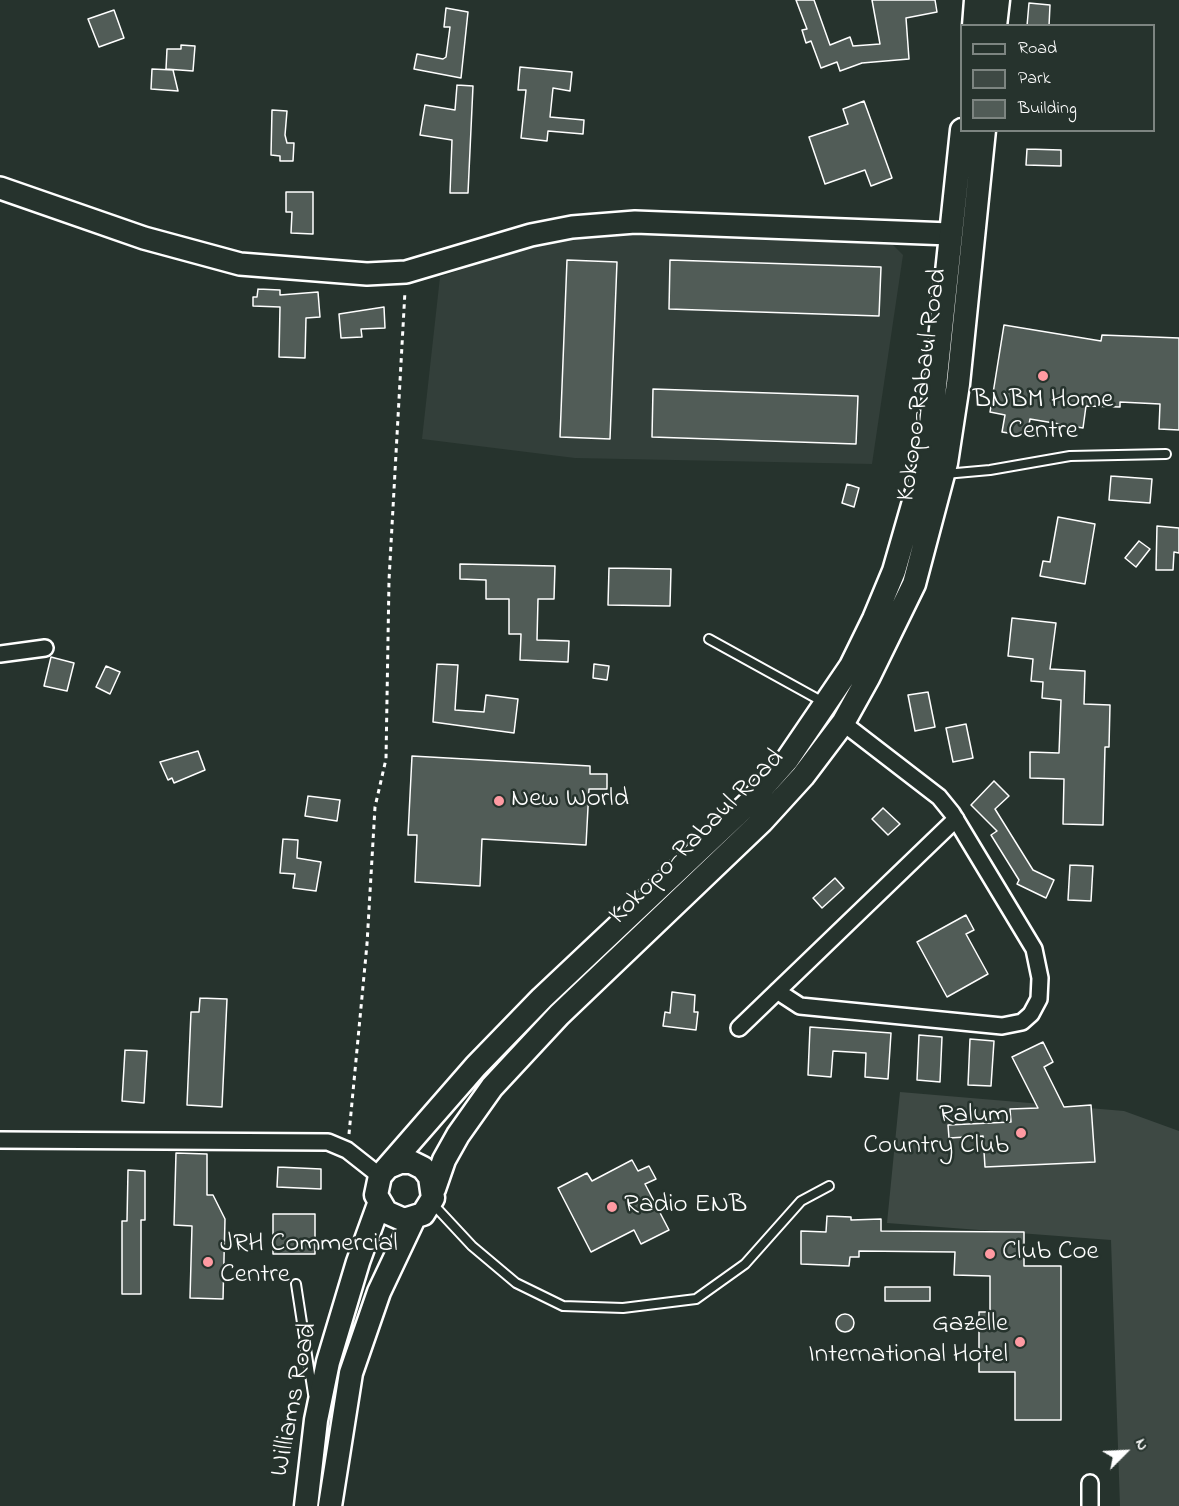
<!DOCTYPE html>
<html>
<head>
<meta charset="utf-8">
<style>
	body { margin:0 }
	#map { position:relative; width:1179px; height:1506px; overflow:hidden; background:#26332d; font-family:"Indie Flower",sans-serif }
	canvas { display:block }
	.legend { position:absolute; left:960px; top:24px; width:195px; height:108px; box-sizing:border-box; background:#26332d; border:2px solid #7d8581; margin:0; padding:8px 10px; list-style:none; font-size:18px; color:#fff }
	.legend li { display:flex; align-items:center; gap:12px; height:30px }
	.legend b { width:30px; border:2px solid #7d8581 }
	.north { position:absolute; left:1095px; top:1422px; width:60px; height:60px; -webkit-text-stroke:4px #26332d; paint-order:stroke; rotate:66deg; font-size:16px; font-weight:700; line-height:24px; text-align:center; color:#fff }
	.north::after { content:''; display:block; margin:auto; width:21px; height:27px; background:#fff; clip-path:polygon(50% 0,100% 100%,50% 72%,0 100%) }
</style>
</head>
<body>
<div id="map">
<canvas width="1179" height="1506"></canvas>
<ul class="legend">
<li><b style="height:8px;background:#26332d"></b>Road</li>
<li><b style="height:16px;background:#3e4944"></b>Park</li>
<li><b style="height:16px;background:#515c57"></b>Building</li>
</ul>
<div class="north">N</div>
</div>
<script>
const ctx = document.querySelector('canvas').getContext('2d');
ctx.lineJoin = 'round';
function paint(path, color) { ctx.fillStyle = color; ctx.fill(path, 'evenodd'); }
const toPath = rows => new Path2D(rows.map(r => 'M' + r).join(''));
function trace(path, color, width, dash) { ctx.strokeStyle = color; ctx.lineWidth = width; ctx.lineCap = dash ? 'butt' : 'round'; ctx.setLineDash(dash || []); ctx.stroke(path); }
function drawText(font, color, halo, rows, align = 'center') {
  ctx.font = font + ' "Indie Flower",sans-serif'; ctx.lineWidth = 5; ctx.setLineDash([]); ctx.textBaseline = 'middle'; ctx.strokeStyle = halo; ctx.fillStyle = color; for (const [text, x, y, turn = 0] of rows) {
    ctx.save(); ctx.translate(x, y); ctx.rotate((+turn || 0) * Math.PI / 180); ctx.textAlign = isNaN(turn) ? turn : align; if (halo) ctx.strokeText(text, 0, 0); ctx.fillText(text, 0, 0); ctx.restore();
  }
}
const built = toPath([
	[612,224,888,240,903,255,872,464,575,458,422,439,440,277,536,244]
]);
const green = toPath([
	[900,1092,1124,1111,1179,1131,1179,1506,1120,1506,1111,1240,887,1223]
]);
const building = toPath([
	[796,0,814,0,830,45,850,37,853,46,880,44,872,0,935,0,937,12,906,18,909,59,862,63,840,71,837,62,821,68,811,41,806,43,802,30,807,29,796,0],
	[1029,3,1050,5,1049,26,1027,26,1029,3],
	[446,8,468,12,461,78,414,69,417,54,443,59,446,57,450,27,444,27,446,8],
	[114,10,124,38,99,47,88,19,114,10],
	[181,45,195,46,193,71,166,69,167,49,181,49,181,45],
	[520,67,572,72,570,91,553,88,550,117,584,120,583,134,548,131,547,141,521,138,526,90,518,90,520,67],
	[152,69,173,70,178,91,151,89,152,69],
	[457,85,473,86,468,193,450,193,452,140,420,135,425,105,455,110,457,85],
	[864,101,892,178,871,186,865,170,825,184,809,137,848,124,843,109,864,101],
	[272,110,287,111,285,135,287,143,294,143,293,161,280,161,280,156,271,155,272,110],
	[1027,149,1061,150,1061,166,1026,165,1027,149],
	[286,192,313,192,313,234,291,233,292,212,286,212,286,192],
	[567,260,617,262,610,439,560,437,567,260],
	[670,260,881,267,879,316,669,309,670,260],
	[258,289,280,290,280,295,318,292,320,317,306,318,305,358,279,357,280,307,253,306,253,297,257,297,258,289],
	[384,307,385,328,361,329,362,337,341,338,339,314,384,307],
	[1004,325,1101,341,1102,335,1179,338,1179,430,1159,429,1160,404,1120,402,1120,407,1086,406,1083,428,1030,419,1027,436,1002,432,1005,415,990,412,1004,325],
	[653,389,858,396,856,444,652,437,653,389],
	[1111,476,1152,479,1150,503,1109,500,1111,476],
	[847,484,859,488,854,507,842,503,847,484],
	[1058,517,1095,524,1085,584,1040,576,1043,561,1050,562,1058,517],
	[1157,526,1179,528,1179,553,1174,552,1173,570,1156,570,1157,526],
	[1139,541,1150,549,1136,567,1125,558,1139,541],
	[460,564,555,566,554,599,538,599,537,640,569,641,568,662,520,660,521,634,509,634,509,599,486,599,486,580,460,579,460,564],
	[609,568,671,569,670,606,608,605,609,568],
	[1012,618,1056,623,1050,669,1085,671,1084,704,1110,705,1109,747,1105,747,1103,825,1063,824,1064,779,1030,778,1030,752,1059,753,1061,700,1042,698,1043,682,1031,681,1033,659,1008,656,1012,618],
	[51,657,74,663,67,691,44,686,51,657],
	[437,664,458,665,455,710,484,712,486,695,518,699,514,733,433,722,437,664],
	[594,664,609,666,607,680,593,678,594,664],
	[106,666,120,672,110,694,96,687,106,666],
	[928,692,935,727,915,731,908,695,928,692],
	[966,724,973,758,953,762,946,728,966,724],
	[198,751,205,770,174,783,172,778,168,780,160,762,198,751],
	[412,756,590,766,590,774,607,774,607,789,589,789,586,845,482,839,480,886,415,882,417,835,408,835,412,756],
	[994,781,1009,796,995,809,1033,870,1054,880,1046,898,1017,884,1019,880,991,835,997,831,971,805,994,781],
	[308,796,340,800,337,821,305,816,308,796],
	[883,808,900,824,888,835,872,819,883,808],
	[283,839,298,840,297,858,321,862,316,891,293,888,295,874,280,873,283,839],
	[1070,865,1093,866,1091,901,1068,900,1070,865],
	[835,878,844,888,822,908,813,898,835,878],
	[966,915,974,930,966,934,988,974,947,997,917,942,966,915],
	[672,992,695,995,694,1012,698,1012,696,1030,663,1026,665,1012,670,1013,672,992],
	[200,998,227,999,222,1107,187,1105,191,1012,199,1012,200,998],
	[810,1027,891,1033,888,1079,865,1077,866,1053,833,1051,831,1077,808,1075,810,1027],
	[919,1035,942,1037,940,1082,917,1080,919,1035],
	[970,1039,994,1041,991,1086,968,1085,970,1039],
	[1043,1042,1053,1062,1044,1067,1064,1107,1091,1105,1095,1162,985,1167,983,1136,949,1138,948,1125,1011,1122,1010,1109,1038,1108,1012,1057,1043,1042],
	[125,1050,147,1051,144,1103,122,1101,125,1050],
	[176,1153,207,1154,207,1195,213,1195,225,1219,223,1299,190,1298,192,1226,174,1225,176,1153],
	[632,1160,638,1171,649,1166,656,1179,645,1184,669,1230,641,1244,634,1230,591,1252,558,1188,587,1173,592,1181,632,1160],
	[278,1167,321,1169,321,1189,277,1187,278,1167],
	[128,1170,145,1171,145,1220,141,1220,141,1294,122,1294,122,1221,127,1221,128,1170],
	[273,1214,315,1214,315,1254,273,1254,273,1214],
	[827,1216,851,1217,851,1220,881,1219,881,1231,1024,1232,1024,1266,1061,1266,1061,1420,1015,1420,1015,1372,979,1372,979,1312,990,1312,990,1276,954,1275,955,1252,859,1251,859,1257,850,1257,849,1266,801,1264,801,1231,826,1232,827,1216],
	[885,1287,930,1287,930,1301,885,1301,885,1287],
	'836 1323a9 9 0 1 1 18 0a9 9 0 1 1-18 0Z'
]);
const path = toPath([
	[349,1134,367,944,375,807,386,759,389,580,405,291]
]);
const lane = toPath([
	[945,474,990,470,1070,456,1166,454],
	[709,639,825,703],
	[432,1203,472,1246,516,1283,563,1306,623,1308,696,1299,745,1264,801,1201,829,1186],
	[296,1284,313,1394]
]);
const street = toPath([
	[0,654,45,648],
	[777,991,800,1006,1002,1026,1022,1022,1031,1014,1039,999,1040,978,1034,949,952,813,939,797,843,723],
	[739,1028,956,819],
	[0,1140,328,1142,347,1150,380,1176],
	[1090,1483,1090,1506]
]);
const secondary = toPath([
	[0,188,144,238,240,264,367,274,406,272,531,235,572,227,635,222,950,234]
]);
const primary = toPath([
	[974,26,976,0],
	[995,26,998,0],
	[388,1167,400,1162,411,1162,423,1168,430,1177,433,1198,423,1214,404,1220,386,1212,376,1195,380,1176,476,1066,542,998,749,803,787,760,851,666,874,619,894,571,928,453,962,130],
	[434,1189,444,1160,458,1135,492,1087,559,1015,762,821,803,776,843,723,868,678,914,584,946,463,958,384,984,130],
	[306,1506,316,1420,328,1362,358,1262,379,1204],
	[330,1506,351,1373,379,1292,414,1218]
]);
const markers = [
	[1043,376,6,"#ff9aa2"],
	[499,801,6,"#ff9aa2"],
	[1021,1133,6,"#ff9aa2"],
	[612,1207,6,"#ff9aa2"],
	[990,1254,6,"#ff9aa2"],
	[208,1262,6,"#ff9aa2"],
	[1020,1342,6,"#ff9aa2"]
];
const streetNames = [
	["Kokopo-Rabaul Road",924,385,-82],
	["Kokopo-Rabaul Road",698,838,-45],
	["Williams Road",296,1400,-79]
];
const poiNames = [
	["BNBM Home",1043,402,"center"],
	["Centre",1043,433,"center"],
	["New World",511,801],
	["Ralum",1009,1117,"right"],
	["Country Club",1009,1148,"right"],
	["Radio ENB",624,1207],
	["JRH Commercial",220,1246],
	["Centre",220,1277],
	["Club Coe",1002,1254],
	["Gazelle",1008,1326,"right"],
	["International Hotel",1008,1357,"right"]
];
paint(built, '#333f3a');
paint(green, '#3e4944');
paint(building, '#515c57');
trace(building, '#fff', 1.5);
trace(lane, '#fff', 12);
trace(street, '#fff', 20);
trace(secondary, '#fff', 26);
trace(primary, '#fff', 27);
trace(path, '#fff', 3, [4.5, 4.5]);
trace(lane, '#26332d', 8);
trace(street, '#26332d', 15);
trace(secondary, '#26332d', 21);
trace(primary, '#26332d', 22);
for (const [x, y, r, color] of markers) { const dot = new Path2D(); dot.arc(x, y, r, 0, 2 * Math.PI); ctx.fillStyle = color; ctx.fill(dot); trace(dot, '#26332d', 2); }
drawText('27px', '#fff', '#26332d', streetNames);
drawText('27px', '#fff', '#26332d', poiNames, 'left');
</script>
</body>
</html>
